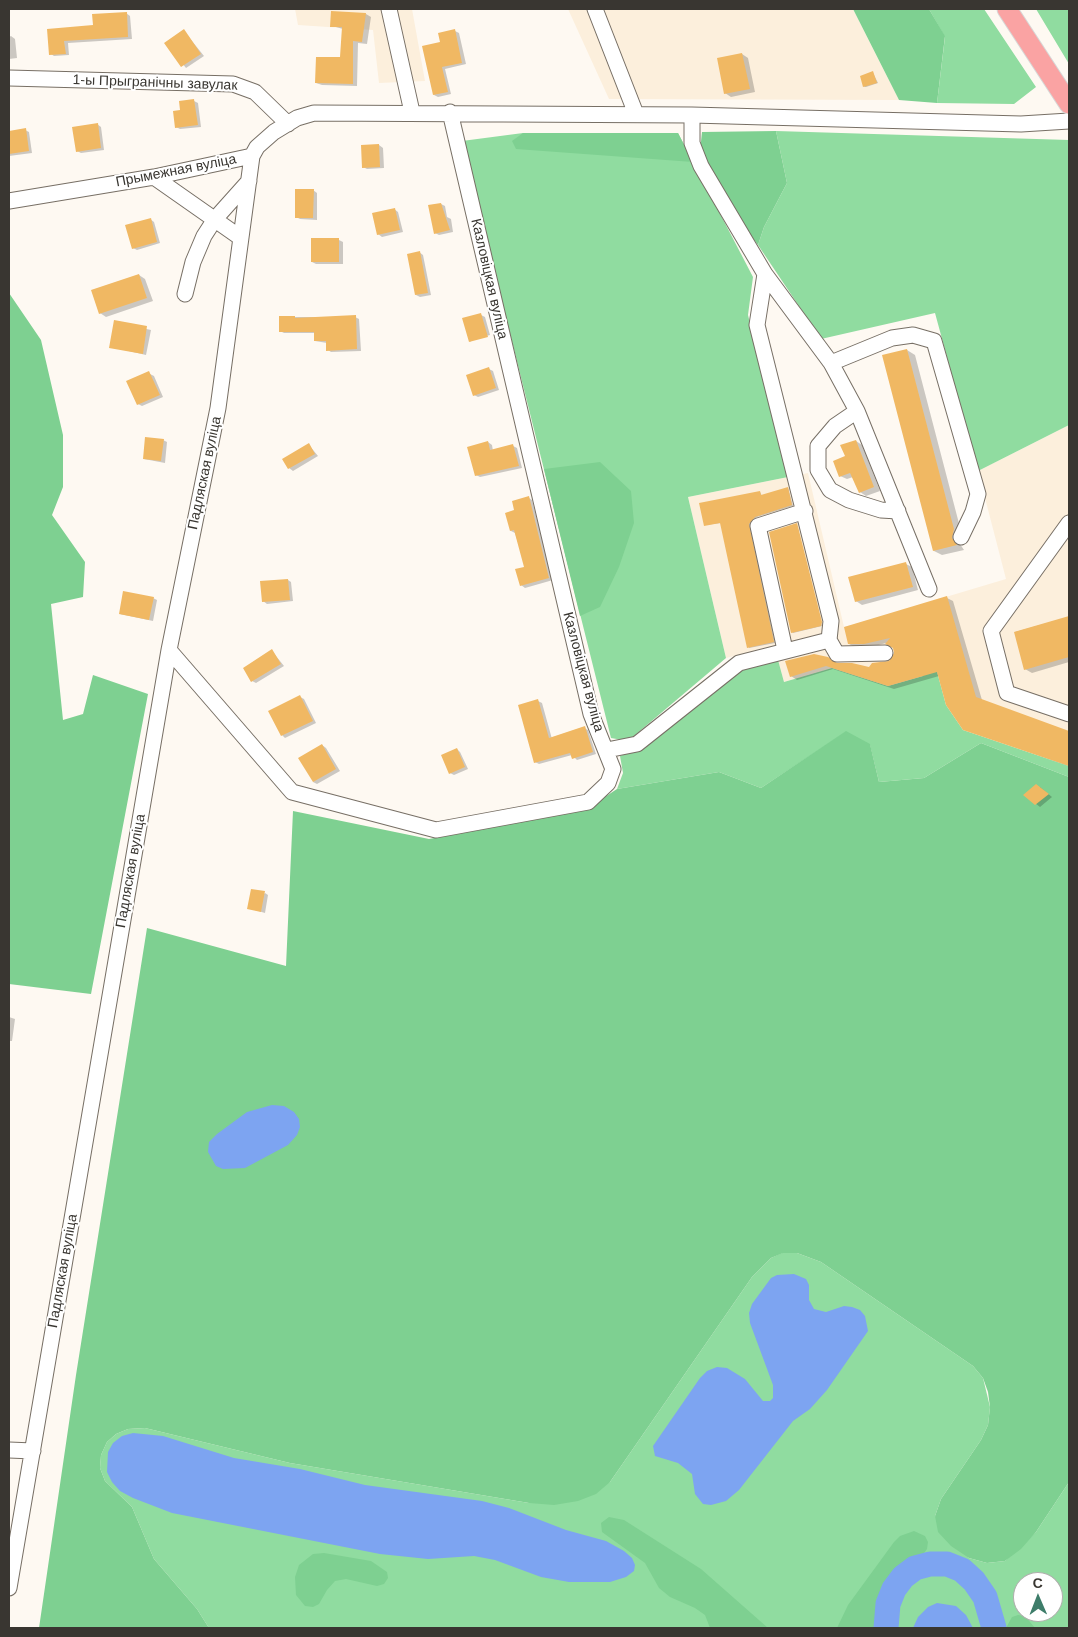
<!DOCTYPE html>
<html>
<head>
<meta charset="utf-8">
<style>
	body { margin:0 }
	#map { position:relative; width:1078px; height:1637px; overflow:hidden; background:#fef9f2; font-family:Arial,sans-serif }
	canvas { display:block }
	.frame { position:absolute; inset:0; border:10px solid #393631; pointer-events:none }
	.north { position:absolute; left:1013px; top:1572px; width:50px; height:50px; box-sizing:border-box; background:#fff; border:1px solid #b0afad; border-radius:50%; rotate:359deg; font-size:14px; font-weight:700; line-height:20px; text-align:center; color:#393631 }
	.north::after { content:''; display:block; margin:auto; width:18px; height:22px; background:#3e7d6a; clip-path:polygon(50% 0,100% 100%,50% 72%,0 100%) }
</style>
</head>
<body>
<div id="map">
<canvas width="1078" height="1637"></canvas>
<div class="frame"></div>
<div class="north">С</div>
</div>
<script>
const ctx = document.querySelector('canvas').getContext('2d');
ctx.lineJoin = 'round';
function paint(path, color) { ctx.fillStyle = color; ctx.fill(path, 'evenodd'); }
const toPath = rows => new Path2D(rows.map(r => 'M' + r).join(''));
function trace(path, color, width, dash) { ctx.strokeStyle = color; ctx.lineWidth = width; ctx.lineCap = dash ? 'butt' : 'round'; ctx.setLineDash(dash || []); ctx.stroke(path); }
function drawText(font, color, halo, rows, align = 'center') {
  ctx.font = font + ' Arial,sans-serif'; ctx.lineWidth = 4; ctx.setLineDash([]); ctx.textBaseline = 'middle'; ctx.strokeStyle = halo; ctx.fillStyle = color; for (const [text, x, y, turn = 0] of rows) {
    ctx.save(); ctx.translate(x, y); ctx.rotate((+turn || 0) * Math.PI / 180); ctx.textAlign = isNaN(turn) ? turn : align; if (halo) ctx.strokeText(text, 0, 0); ctx.fillText(text, 0, 0); ctx.restore();
  }
}
const built = toPath([
	[295,9,412,9,425,81,379,83,373,30,298,25],
	[568,9,853,9,899,100,609,99],
	[1069,425,1069,766,963,730,946,705,919,605,1006,579,978,471],
	[808,473,844,627,905,610,923,676,888,686,832,668,784,682,774,646,726,658,688,497]
]);
const green = toPath([
	[929,9,984,9,1036,87,1014,104,937,103,945,37],
	[1036,9,1069,9,1069,64],
	[776,131,1069,140,1069,425,978,471,935,313,821,339,758,245,764,227,787,183],
	[523,133,678,133,753,277,748,315,788,477,688,497,726,658,628,741,611,738,462,141],
	[919,605,946,705,963,730,1069,766,1069,777,981,743,924,778,879,782,870,745,846,732,761,788,719,772,617,789,623,773,620,756,642,748,743,670,778,660,784,682,832,668,888,686,923,676],
	[782,1253,797,1253,821,1262,973,1366,983,1378,990,1407,988,1425,981,1440,941,1499,935,1516,969,1558,987,1563,1005,1561,1036,1532,1069,1482,1069,1628,209,1628,197,1609,154,1559,132,1507,105,1481,100,1468,101,1455,107,1442,116,1434,128,1429,145,1428,290,1463,529,1503,610,1482,752,1277,771,1258],
	[1023,1582,1053,1582,1053,1612,1023,1612]
]);
const forest = toPath([
	[853,9,929,9,945,36,937,103,899,100],
	[776,131,787,183,764,227,758,245,734,214,700,151,702,132],
	[523,133,678,133,693,162,516,149,512,141],
	[9,293,41,340,63,435,63,487,52,515,85,562,83,597,51,604,63,720,83,714,93,675,148,694,91,994,9,984],
	[600,462,631,491,634,523,619,567,600,607,580,616,544,469],
	[846,731,870,744,879,782,924,778,981,743,1069,777,1069,1482,1036,1532,1021,1549,1005,1561,987,1563,969,1558,951,1546,938,1532,935,1516,941,1499,981,1440,988,1425,990,1407,988,1392,983,1378,973,1366,821,1262,797,1253,783,1253,771,1258,752,1277,610,1482,596,1494,578,1501,554,1505,529,1503,290,1463,145,1428,128,1429,116,1434,107,1442,101,1455,100,1468,105,1481,132,1507,154,1559,197,1609,209,1628,39,1628,76,1375,147,928,286,966,293,811,429,839,585,810,617,789,719,772,761,788],
	[609,1517,624,1520,701,1569,768,1628,710,1628,705,1615,695,1608,670,1597,659,1588,645,1563,602,1532,601,1523],
	[914,1531,925,1536,928,1542,927,1549,922,1556,899,1570,892,1579,884,1601,879,1628,837,1628,848,1605,894,1542,900,1536],
	[324,1553,371,1561,387,1572,388,1578,384,1584,377,1586,346,1579,335,1581,327,1590,319,1604,313,1607,305,1606,296,1595,295,1577,299,1565,313,1554],
	[1018,1615,1025,1616,1035,1628,1006,1628,1012,1617]
]);
const water = toPath([
	[272,1105,284,1106,294,1112,299,1119,300,1127,297,1135,288,1145,245,1168,223,1169,216,1166,208,1152,209,1142,217,1134,247,1112],
	[794,1274,806,1279,809,1285,809,1300,814,1309,826,1312,844,1306,852,1307,860,1310,865,1316,868,1331,827,1390,810,1409,793,1421,739,1490,726,1501,711,1505,703,1504,695,1494,692,1474,678,1463,655,1456,653,1446,700,1378,707,1371,717,1367,727,1368,745,1379,763,1401,770,1401,773,1398,773,1385,750,1323,749,1313,752,1304,771,1278,777,1275],
	[133,1433,163,1436,234,1458,300,1469,365,1485,482,1501,509,1508,566,1530,606,1541,624,1551,632,1558,635,1565,634,1571,626,1577,610,1582,569,1582,541,1577,495,1560,474,1556,428,1559,380,1554,172,1513,133,1498,120,1491,112,1482,107,1472,108,1452,113,1443,122,1436],
	[937,1603,956,1606,966,1615,973,1628,913,1628,918,1617,928,1607]
]);
const shadow = toPath([
	[126,13,130,16,132,39,68,43,69,55,54,56,51,54,48,30,94,26],
	[366,14,371,17,367,44,358,43,357,86,322,85,316,83,341,59,343,29,332,26],
	[184,31,204,56,186,68,166,43],
	[455,31,459,33,466,64,445,69,451,94,438,97,434,95,441,43],
	[11,36,15,39,17,58,9,59,9,37],
	[742,54,748,58,755,92,731,97,725,93],
	[873,73,878,83,866,87,864,87],
	[194,101,198,103,201,127,180,129,176,127,182,111],
	[97,124,101,127,104,150,81,153,77,151],
	[25,130,29,132,32,153,9,156,9,132],
	[379,145,383,148,384,168,367,169,363,167],
	[313,190,317,193,317,220,300,219,296,217],
	[441,204,445,206,447,217,451,219,453,232,439,235,435,233],
	[394,209,398,212,403,232,382,237,378,234],
	[150,219,154,222,160,243,137,250,133,248],
	[339,240,343,242,343,264,316,264,312,262],
	[419,252,423,255,431,295,420,297,416,295],
	[139,275,145,279,153,301,106,317,100,313],
	[481,315,485,317,490,335,471,340,471,342,470,341],
	[295,317,355,317,359,319,361,351,331,352,328,350,327,343,315,341,315,333,284,333,280,331],
	[115,322,151,330,146,355,111,347],
	[907,350,915,355,962,535,960,544,964,550,942,555,934,551],
	[489,369,493,371,499,390,478,397,474,395],
	[150,374,154,376,163,397,142,406,138,404],
	[163,440,167,442,165,463,144,459],
	[856,441,862,445,880,491,866,496,860,492,853,477,847,479,840,476],
	[488,442,492,445,493,451,513,446,517,448,522,468,480,477,476,475],
	[309,445,318,456,293,471,289,468,284,459],
	[788,488,793,506,757,517,750,524,775,643,749,648,721,523,705,525,760,492,762,496],
	[529,498,532,500,553,580,525,588,521,585,526,568,515,533,511,531,516,511],
	[797,525,822,626,793,633,792,632],
	[906,564,912,567,918,590,862,605,856,601],
	[288,580,291,582,293,601,267,604,263,601],
	[153,598,157,600,153,621,120,614],
	[947,598,953,601,982,700,1069,732,1069,766,964,729,939,676,894,689,833,669,797,680,791,676,788,662,870,669,890,662,896,653,894,647,886,643,871,647,855,647,849,644],
	[1069,617,1069,662,1032,673,1025,669,1015,632],
	[272,651,284,666,256,683,252,681],
	[300,697,304,699,316,723,285,738,282,735],
	[538,701,542,703,552,739,584,728,588,730,596,754,577,760,572,755,539,764,535,762],
	[322,745,326,748,340,771,317,784,313,782],
	[457,749,460,752,468,769,454,775,450,773],
	[1040,787,1052,797,1040,807,1025,795],
	[265,893,268,895,265,913,248,908],
	[9,1017,15,1019,12,1041,9,1041]
]);
const river = toPath([
	[886,1628,888,1604,894,1589,903,1577,915,1568,930,1564,947,1564,962,1570,974,1581,985,1597,994,1628]
]);
const building = toPath([
	[331,11,366,13,362,42,353,41,353,84,315,83,316,57,340,57,342,27,330,27],
	[127,12,128,37,64,41,66,54,49,55,47,29,93,25,92,14],
	[184,29,201,54,181,67,164,43],
	[455,29,462,63,442,67,448,92,433,95,422,46,440,42,438,33],
	[742,53,750,89,724,94,717,58],
	[873,71,877,83,863,87,860,76],
	[194,99,198,125,175,128,173,111,180,110,179,101],
	[98,123,101,148,76,152,72,127],
	[26,128,29,151,9,154,9,131],
	[379,144,380,167,362,168,361,145],
	[295,189,314,189,313,218,295,218],
	[441,203,450,230,434,234,428,205],
	[395,208,400,230,377,235,372,213],
	[151,218,157,242,132,249,125,225],
	[311,238,339,238,339,262,311,262],
	[420,251,428,293,415,295,407,254],
	[139,274,147,298,99,314,91,290],
	[481,313,488,337,469,342,462,318],
	[356,315,357,349,326,351,326,341,314,341,314,332,279,332,279,316,295,316,295,318],
	[114,320,147,326,143,354,109,348],
	[907,349,954,529,952,538,957,545,933,551,882,355],
	[489,367,496,388,473,396,466,375],
	[149,371,160,395,137,405,126,381],
	[145,437,164,439,161,461,143,459],
	[856,440,874,487,859,493,850,473,839,477,833,461,845,456,840,445],
	[488,441,490,450,513,444,519,466,475,476,467,447],
	[309,443,315,454,288,469,282,459],
	[788,487,792,505,755,517,749,524,774,642,747,648,720,523,704,526,699,503,760,491,761,495],
	[529,496,549,578,520,586,515,569,524,567,514,530,510,531,505,513,514,510,512,501],
	[797,523,822,622,821,626,791,633,769,532],
	[906,562,913,587,855,602,848,577],
	[288,579,290,600,262,602,260,581],
	[123,591,154,597,149,620,119,614],
	[947,596,976,697,1069,731,1069,766,963,730,946,705,937,672,888,686,826,666,790,677,785,661,814,654,828,657,837,663,852,663,869,667,872,663,889,661,894,653,893,648,885,644,890,638,864,644,848,644,844,627],
	[1069,616,1069,657,1024,670,1014,632],
	[272,649,281,664,251,682,243,668],
	[300,695,313,721,281,736,268,711],
	[538,699,549,738,585,726,593,752,572,759,570,753,534,763,518,705],
	[322,744,336,769,313,782,298,758],
	[457,748,465,767,449,774,441,755],
	[1036,784,1049,794,1035,805,1023,795],
	[251,889,265,891,261,912,247,909]
]);
const minor = toPath([
	[389,9,412,112],
	[595,9,636,114],
	[9,78,233,84,255,92,288,124],
	[692,115,692,143,701,166,765,274,831,363,857,411,929,589],
	[154,177,241,238],
	[9,201,154,177,252,156,257,147,274,132,297,118,314,113,692,115,1021,124,1069,121],
	[765,274,757,325,831,621,829,640],
	[185,294,193,262,204,236,215,219,249,181],
	[831,363,892,338,913,335,934,341,978,494,973,512,961,537],
	[857,411,835,426,818,446,818,470,830,490,849,500,881,510,898,511],
	[1069,523,991,631,1007,693,1069,714],
	[169,650,292,792,436,830,588,802,608,783,613,769,591,714,450,112],
	[785,650,758,526,805,511],
	[607,750,637,744,739,663,829,640,837,654,885,653],
	[9,1450,33,1451],
	[9,1588,169,650,218,408,252,156]
]);
const major = toPath([
	[1007,9,1069,104]
]);
const streetNames = [
	["1-ы Прыгранічны завулак",155,83,2],
	["Прымежная вуліца",176,171,-11],
	["Казловіцкая вуліца",489,279,77],
	["Падляская вуліца",205,473,-78],
	["Казловіцкая вуліца",583,672,75],
	["Падляская вуліца",131,871,-80],
	["Падляская вуліца",63,1271,-80]
];
paint(built, '#fcefdc');
paint(green, '#90dca0');
paint(forest, '#7ed091');
paint(water, '#7da4f1');
paint(shadow, '#0003');
trace(river, '#7da4f1', 25);
paint(building, '#f0b863');
trace(minor, '#776f65', 17);
trace(major, '#d7d7d6', 21);
trace(minor, '#fff', 15);
trace(major, '#faa3a3', 19);
drawText('14px', '#393631', '#fff', streetNames);
</script>
</body>
</html>
